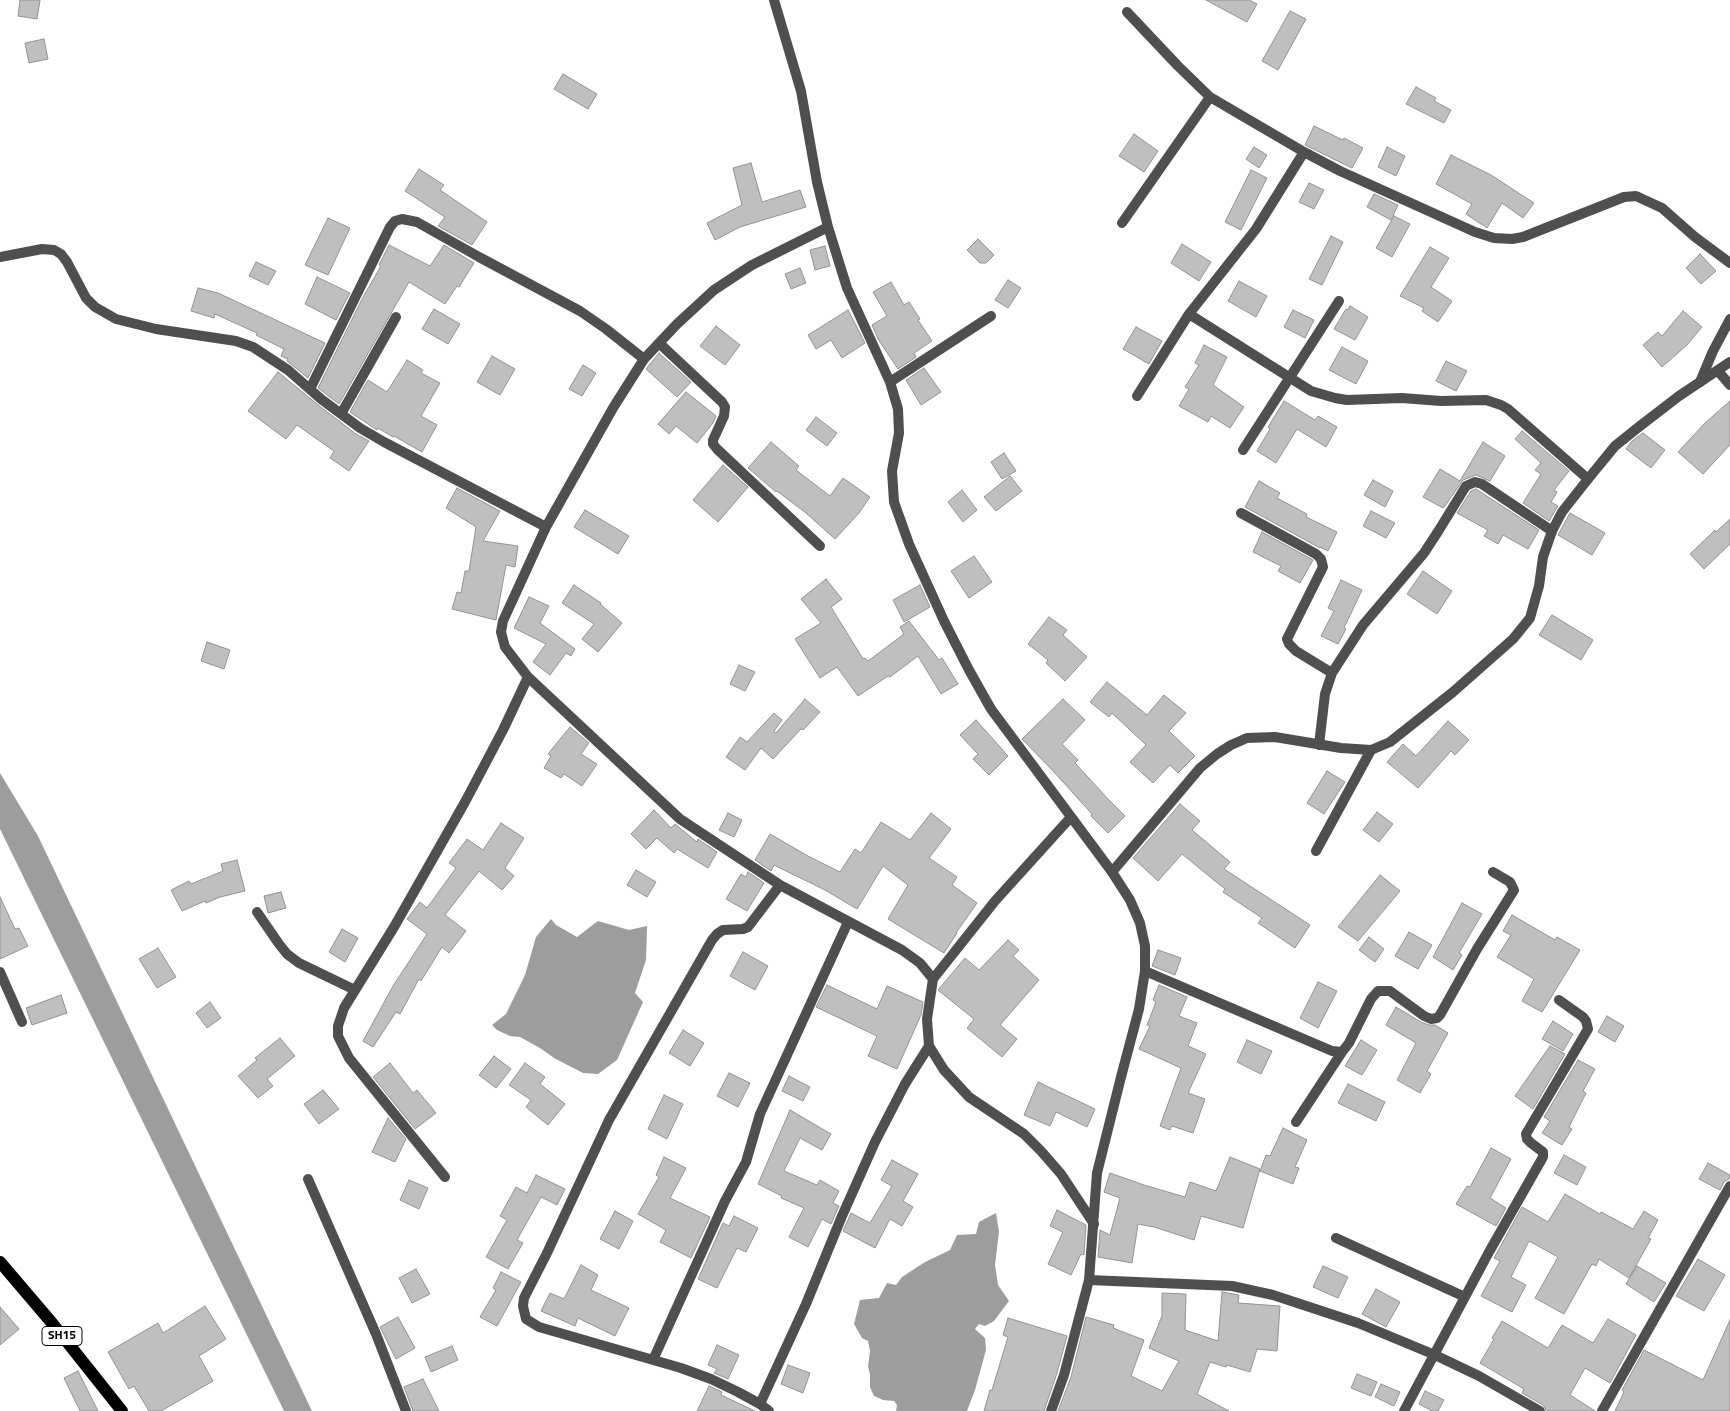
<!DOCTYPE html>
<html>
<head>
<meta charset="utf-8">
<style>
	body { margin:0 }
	canvas { display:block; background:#fff }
</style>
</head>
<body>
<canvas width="1730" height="1411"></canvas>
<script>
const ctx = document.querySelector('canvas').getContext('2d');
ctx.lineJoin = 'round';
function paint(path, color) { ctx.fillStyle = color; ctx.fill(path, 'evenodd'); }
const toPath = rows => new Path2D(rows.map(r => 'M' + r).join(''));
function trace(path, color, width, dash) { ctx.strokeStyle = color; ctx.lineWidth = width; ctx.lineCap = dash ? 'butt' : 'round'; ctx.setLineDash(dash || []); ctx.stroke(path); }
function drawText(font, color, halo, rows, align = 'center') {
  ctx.font = font + ' "Titillium Web",sans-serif'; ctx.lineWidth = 4.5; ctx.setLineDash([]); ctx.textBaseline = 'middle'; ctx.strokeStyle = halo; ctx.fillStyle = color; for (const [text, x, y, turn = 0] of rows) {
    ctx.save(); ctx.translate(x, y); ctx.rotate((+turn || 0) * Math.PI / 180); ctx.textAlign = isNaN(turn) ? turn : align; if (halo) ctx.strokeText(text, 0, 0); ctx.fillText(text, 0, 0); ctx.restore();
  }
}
const water = toPath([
	[0,773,38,836,312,1411,284,1411,0,829],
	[551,919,556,925,577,937,598,921,629,930,647,926,646,960,635,993,643,1002,617,1060,598,1074,583,1073,554,1058,540,1048,520,1037,510,1036,497,1030,492,1025,506,1014,525,975,536,937],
	[996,1213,999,1232,995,1265,998,1285,1009,1301,994,1321,985,1326,979,1324,975,1329,985,1338,986,1350,975,1390,967,1411,896,1411,897,1405,894,1401,883,1400,874,1396,870,1387,870,1375,868,1366,870,1351,868,1341,862,1338,854,1324,860,1300,879,1298,887,1283,896,1285,902,1277,925,1262,950,1250,957,1235,976,1234,979,1222]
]);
const building = toPath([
	[20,0,40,0,37,19,18,16,20,0],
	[1206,0,1249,0,1257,4,1247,22,1206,0],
	[1290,11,1306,19,1278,70,1262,61,1290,11],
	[44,39,48,59,29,63,25,43,44,39],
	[563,74,597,94,588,109,554,89,563,74],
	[1416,87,1436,98,1434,101,1451,110,1444,123,1406,104,1416,87],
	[1314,126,1343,140,1344,138,1363,148,1352,168,1305,145,1314,126],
	[1134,134,1158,151,1144,172,1119,156,1134,134],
	[1254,147,1267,155,1259,168,1246,159,1254,147],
	[1387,147,1405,156,1396,176,1378,167,1387,147],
	[1451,155,1491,175,1534,203,1523,218,1502,203,1487,228,1466,214,1472,204,1436,184,1451,155],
	[751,163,762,202,800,190,806,207,740,227,715,240,707,223,742,205,733,168,751,163],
	[419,169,444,185,440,190,487,222,472,245,438,226,445,217,405,191,419,169],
	[1251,170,1267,178,1241,230,1225,222,1251,170],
	[1309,183,1324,190,1314,209,1299,202,1309,183],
	[1374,194,1398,205,1391,220,1367,207,1374,194],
	[1394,216,1410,224,1392,257,1376,248,1394,216],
	[328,218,350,228,328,275,305,265,328,218],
	[1331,236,1343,242,1322,285,1309,279,1331,236],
	[978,239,994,255,986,263,980,263,967,250,978,239],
	[1182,244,1211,262,1199,281,1171,263,1182,244],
	[389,245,430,266,444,245,474,263,459,287,457,286,445,304,409,282,339,404,318,388,362,299,381,266,379,265,389,245],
	[825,246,830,266,815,270,810,250,825,246],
	[1430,247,1449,258,1431,287,1452,301,1438,322,1422,311,1424,308,1400,296,1430,247],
	[1700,254,1716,271,1701,284,1686,268,1700,254],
	[256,262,276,271,268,285,249,276,256,262],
	[800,268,806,283,791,289,785,274,800,268],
	[317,277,350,293,336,320,305,304,317,277],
	[1008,280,1021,288,1008,308,995,300,1008,280],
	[1239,281,1267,296,1256,317,1228,301,1239,281],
	[891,282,904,305,909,302,920,319,918,320,932,341,914,353,916,357,898,369,878,339,872,325,887,316,873,292,891,282],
	[198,288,218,293,325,343,308,378,287,361,288,359,281,356,284,349,256,335,257,333,215,314,214,318,191,311,198,288],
	[1350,306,1368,317,1355,340,1334,329,1346,309,1348,310,1350,306],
	[434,309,460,324,448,344,422,329,434,309],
	[848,310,865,343,842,358,831,340,816,349,808,335,848,310],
	[1293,310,1314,320,1305,338,1284,327,1293,310],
	[1683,311,1702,327,1687,345,1662,367,1643,345,1658,332,1662,336,1683,311],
	[716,326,740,345,725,365,700,346,716,326],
	[1136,327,1162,341,1149,364,1123,349,1136,327],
	[1204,345,1227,357,1213,385,1244,407,1230,428,1211,416,1208,422,1179,406,1189,389,1185,387,1199,365,1195,363,1204,345],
	[1342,347,1368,361,1356,384,1329,370,1342,347],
	[659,353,691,382,677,397,646,369,659,353],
	[492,356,515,369,500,395,477,382,492,356],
	[407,360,423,370,421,373,440,383,421,416,437,425,422,452,394,436,393,437,378,428,377,430,350,412,368,380,387,392,407,360],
	[1446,361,1467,371,1456,391,1436,381,1446,361],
	[583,365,596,373,582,396,569,389,583,365],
	[924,368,941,392,921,405,906,380,924,368],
	[278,372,317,404,356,434,369,441,349,471,330,458,334,451,297,425,286,439,248,411,278,372],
	[686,392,716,416,713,423,697,443,676,426,669,434,658,424,686,392],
	[1284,401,1315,420,1318,416,1337,427,1326,447,1297,429,1276,463,1257,451,1270,429,1268,427,1284,401],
	[1730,401,1730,445,1703,474,1678,452,1705,423,1730,401],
	[816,417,837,433,827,446,806,430,816,417],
	[1522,431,1569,471,1554,490,1557,492,1551,502,1558,506,1549,521,1523,503,1541,474,1535,470,1541,463,1515,439,1522,431],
	[1643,433,1665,450,1651,468,1626,449,1632,441,1643,433],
	[771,442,799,466,796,470,830,496,843,478,870,497,859,513,835,539,806,513,777,491,776,492,748,468,771,442],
	[1483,442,1505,456,1490,481,1476,475,1463,480,1445,506,1444,506,1443,508,1423,497,1440,469,1460,481,1483,442],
	[1004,453,1016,471,1002,479,991,462,1004,453],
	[723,465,748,487,718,522,693,500,723,465],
	[1010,476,1022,491,996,511,984,497,1010,476],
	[1373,480,1393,491,1385,507,1364,495,1373,480],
	[1259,481,1280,493,1277,498,1307,514,1306,517,1337,532,1328,551,1320,547,1320,548,1245,507,1259,481],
	[457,488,500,511,483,541,518,546,515,567,506,565,496,620,452,609,457,592,461,593,465,571,469,571,476,527,446,508,457,488],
	[1476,489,1539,530,1528,549,1503,535,1498,544,1484,536,1488,530,1457,513,1471,491,1476,489],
	[962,490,977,510,963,522,948,502,962,490],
	[585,510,629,536,618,554,574,527,585,510],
	[1371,511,1395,523,1386,538,1363,526,1371,511],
	[1570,513,1605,533,1592,555,1558,535,1570,513],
	[1730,519,1730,544,1704,569,1690,554,1715,530,1716,532,1730,519],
	[1262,532,1313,560,1300,583,1278,571,1281,566,1253,552,1262,532],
	[974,556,992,582,969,598,951,571,974,556],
	[1423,571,1452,591,1437,614,1407,594,1423,571],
	[826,579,842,599,831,607,863,659,865,658,868,661,904,634,900,627,909,621,939,660,942,658,958,684,941,694,918,656,890,677,888,676,858,696,837,667,820,678,795,639,821,623,801,599,826,579],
	[1341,580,1362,590,1344,628,1346,629,1338,644,1321,636,1334,611,1328,608,1341,580],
	[574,585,601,603,600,604,622,623,598,652,582,639,594,624,562,603,574,585],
	[920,585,930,607,904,622,893,600,920,585],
	[529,597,549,606,540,623,575,649,571,656,566,653,550,675,533,662,546,644,514,628,529,597],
	[1552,615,1593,640,1581,660,1539,635,1552,615],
	[1049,617,1067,630,1063,635,1087,657,1065,681,1046,663,1048,660,1028,644,1049,617],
	[207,642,230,650,224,669,201,661,207,642],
	[739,665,755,672,745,691,730,684,739,665],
	[1107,682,1147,715,1164,695,1186,713,1169,731,1195,756,1178,773,1170,765,1153,783,1130,762,1146,745,1112,713,1109,717,1090,702,1107,682],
	[805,699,820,712,803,730,801,729,773,759,761,748,745,770,726,757,740,737,747,742,774,713,782,720,774,731,776,733,805,699],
	[1063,699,1085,720,1062,744,1078,760,1075,763,1108,799,1125,816,1108,833,1091,816,1092,814,1054,772,1022,739,1063,699],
	[976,720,1008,756,989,775,973,759,978,754,960,735,976,720],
	[1448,721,1469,740,1455,755,1451,751,1418,788,1387,762,1403,744,1416,756,1448,721],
	[570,727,589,743,581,754,597,764,582,786,564,774,561,778,544,768,551,756,548,754,570,727],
	[1327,771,1345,782,1324,814,1307,803,1327,771],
	[1180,804,1200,821,1192,830,1230,862,1224,869,1310,925,1295,948,1258,923,1262,918,1223,892,1225,889,1182,854,1158,881,1133,858,1180,804],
	[654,810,671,828,675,824,697,842,698,839,717,852,708,868,677,849,674,853,657,838,646,849,631,834,654,810],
	[1377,812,1393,824,1379,842,1363,830,1377,812],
	[728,813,742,820,734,837,719,830,728,813],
	[931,813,951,829,929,858,957,877,952,885,977,903,956,933,957,933,944,953,888,919,908,885,883,866,857,909,825,890,774,865,771,871,755,860,770,834,808,856,840,872,855,849,861,853,881,822,910,840,931,813],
	[501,823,524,838,505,868,514,876,502,890,479,871,445,915,466,931,449,953,442,947,421,981,419,979,400,1014,396,1012,373,1047,363,1041,393,986,427,934,407,919,420,902,427,908,456,868,449,863,467,839,483,850,501,823],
	[237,860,245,891,220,897,206,903,205,901,182,911,171,890,189,881,191,884,223,871,221,864,237,860],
	[636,870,656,882,647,897,627,885,636,870],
	[748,872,764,883,747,911,726,899,741,874,746,877,748,872],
	[1380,875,1400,891,1358,941,1338,927,1380,875],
	[281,892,286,908,268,913,264,896,281,892],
	[0,897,15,929,19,928,28,946,0,959,0,897],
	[1462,903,1482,914,1459,953,1462,955,1453,970,1433,957,1462,903],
	[1512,915,1555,940,1557,937,1580,950,1542,1012,1522,1001,1534,979,1497,957,1511,935,1503,931,1512,915],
	[342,929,358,938,345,962,329,952,342,929],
	[1409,932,1432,945,1418,969,1395,956,1409,932],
	[1369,937,1384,949,1375,962,1359,950,1369,937],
	[1008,940,1019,950,1013,956,1039,980,1000,1025,1017,1039,1002,1057,967,1028,974,1019,938,990,965,958,979,970,1008,940],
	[158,948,176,977,157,988,139,959,158,948],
	[1158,950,1181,958,1175,975,1152,966,1158,950],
	[743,952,768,966,755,990,730,976,743,952],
	[1318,982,1337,991,1318,1028,1300,1018,1318,982],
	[827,985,877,1009,887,986,923,1002,921,1015,897,1069,868,1056,877,1036,816,1007,827,985],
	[1159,985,1187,997,1179,1016,1197,1023,1188,1046,1206,1054,1188,1093,1205,1099,1193,1133,1172,1126,1170,1130,1160,1126,1181,1068,1139,1049,1150,1026,1147,1025,1156,1002,1153,1000,1159,985],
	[61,995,67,1013,32,1025,26,1008,61,995],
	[210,1002,221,1018,207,1028,196,1013,210,1002],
	[1396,1007,1421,1022,1429,1025,1435,1025,1448,1033,1427,1071,1431,1074,1420,1093,1397,1080,1416,1043,1386,1025,1396,1007],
	[1607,1016,1624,1026,1615,1042,1598,1032,1607,1016],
	[1553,1021,1573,1034,1563,1051,1542,1039,1553,1021],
	[683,1030,704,1043,690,1066,669,1053,683,1030],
	[280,1038,295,1056,267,1079,273,1086,258,1098,238,1076,257,1060,255,1058,280,1038],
	[1247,1040,1272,1051,1261,1074,1237,1062,1247,1040],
	[1361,1040,1377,1050,1362,1075,1345,1066,1361,1040],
	[1550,1046,1565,1054,1533,1109,1515,1096,1550,1046],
	[494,1056,511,1069,496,1088,479,1075,494,1056],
	[1578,1060,1595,1069,1583,1091,1586,1093,1569,1127,1572,1129,1562,1145,1542,1133,1550,1121,1544,1117,1578,1060],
	[390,1063,413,1093,417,1090,436,1113,415,1129,373,1077,390,1063],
	[525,1063,545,1077,540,1084,565,1104,548,1125,526,1107,531,1100,509,1085,525,1063],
	[729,1073,750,1083,738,1107,717,1096,729,1073],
	[789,1076,810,1087,803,1101,782,1091,789,1076],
	[1038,1082,1095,1109,1087,1127,1056,1112,1050,1126,1024,1115,1038,1082],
	[1348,1084,1385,1102,1376,1121,1338,1103,1348,1084],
	[323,1090,339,1109,319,1124,304,1104,323,1090],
	[664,1095,683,1104,667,1139,648,1129,664,1095],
	[790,1110,831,1134,822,1150,800,1138,784,1171,817,1185,820,1180,839,1191,833,1203,839,1206,831,1224,822,1219,808,1247,789,1237,804,1208,781,1198,782,1196,758,1184,790,1110],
	[388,1118,406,1139,395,1162,372,1152,388,1118],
	[1283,1128,1307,1140,1295,1167,1299,1168,1293,1184,1260,1171,1266,1155,1270,1156,1283,1128],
	[1491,1148,1511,1159,1490,1198,1506,1208,1496,1226,1456,1204,1467,1186,1470,1187,1491,1148],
	[1564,1155,1586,1167,1577,1185,1554,1173,1564,1155],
	[664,1157,686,1168,670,1198,710,1217,691,1258,660,1242,666,1230,638,1214,659,1177,656,1175,664,1157],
	[1230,1157,1260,1169,1243,1228,1201,1216,1194,1240,1154,1227,1138,1224,1132,1263,1098,1257,1100,1230,1110,1235,1120,1198,1104,1192,1110,1173,1144,1185,1185,1197,1190,1182,1216,1191,1230,1157],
	[892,1160,918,1174,903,1201,913,1207,902,1226,890,1219,875,1248,843,1231,851,1213,870,1223,892,1186,881,1180,892,1160],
	[1708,1163,1730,1175,1729,1179,1724,1182,1720,1190,1699,1179,1708,1163],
	[536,1175,565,1189,557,1205,541,1197,517,1240,523,1243,508,1269,486,1257,507,1220,500,1216,516,1187,527,1193,536,1175],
	[409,1180,428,1188,419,1209,400,1200,409,1180],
	[1565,1194,1600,1214,1601,1212,1633,1229,1644,1211,1658,1220,1648,1238,1651,1239,1629,1278,1599,1259,1596,1266,1592,1264,1564,1314,1535,1298,1558,1257,1529,1241,1511,1277,1526,1285,1512,1312,1481,1296,1500,1261,1494,1258,1522,1207,1548,1222,1565,1194],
	[1057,1210,1086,1225,1084,1255,1081,1254,1071,1275,1048,1264,1063,1232,1050,1226,1057,1210],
	[615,1211,633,1221,619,1249,600,1239,615,1211],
	[734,1216,758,1228,746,1252,737,1248,717,1288,698,1279,723,1223,729,1226,734,1216],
	[1698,1259,1725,1275,1704,1311,1676,1296,1698,1259],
	[581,1265,598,1275,591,1290,629,1308,615,1336,578,1318,575,1326,541,1311,550,1293,564,1299,581,1265],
	[1323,1266,1348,1277,1338,1298,1313,1287,1323,1266],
	[1637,1266,1666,1283,1654,1302,1626,1284,1637,1266],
	[416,1269,430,1294,412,1303,399,1278,416,1269],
	[501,1272,521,1282,497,1326,480,1317,496,1290,493,1288,501,1272],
	[1376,1289,1400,1302,1386,1327,1362,1314,1376,1289],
	[1222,1292,1239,1295,1238,1303,1280,1306,1277,1351,1257,1349,1250,1372,1227,1365,1226,1367,1210,1362,1197,1394,1229,1411,1058,1411,1071,1377,1086,1317,1114,1325,1113,1328,1144,1340,1131,1376,1162,1391,1179,1361,1149,1348,1162,1316,1162,1293,1186,1294,1185,1330,1218,1341,1222,1292],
	[205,1306,226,1339,199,1356,213,1381,161,1411,149,1411,134,1386,129,1389,108,1352,158,1323,163,1333,205,1306],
	[0,1307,19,1329,0,1345,0,1307],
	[398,1317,415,1348,396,1359,380,1327,398,1317],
	[1008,1318,1067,1336,1057,1373,1044,1411,984,1411,990,1390,992,1390,1008,1337,1003,1335,1008,1318],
	[1608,1319,1636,1335,1610,1383,1585,1368,1570,1395,1595,1411,1547,1411,1543,1405,1522,1393,1524,1389,1480,1363,1494,1339,1492,1338,1502,1321,1548,1348,1562,1325,1593,1343,1608,1319],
	[1730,1320,1730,1411,1615,1411,1624,1392,1622,1390,1644,1350,1703,1380,1730,1320],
	[717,1345,739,1355,728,1379,714,1373,717,1369,708,1365,717,1345],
	[452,1346,458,1360,431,1372,425,1357,452,1346],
	[788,1365,810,1373,803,1393,781,1384,788,1365],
	[78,1371,98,1411,80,1411,64,1378,78,1371],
	[1357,1374,1377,1382,1371,1396,1351,1388,1357,1374],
	[423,1379,439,1411,413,1411,404,1387,423,1379],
	[1381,1384,1400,1392,1394,1406,1375,1397,1381,1384],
	[709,1386,722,1392,721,1395,755,1411,697,1411,709,1386],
	[1425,1391,1444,1400,1438,1411,1432,1411,1419,1404,1425,1391]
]);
const minor = toPath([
	[774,0,801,91,817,182,828,227,847,288,890,382,898,409,899,433,892,471,894,502,909,544,944,621,969,670,991,709,1112,872],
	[1127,12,1178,66,1210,97,1304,152,1340,171,1475,232,1494,238,1512,239,1523,237,1624,197,1636,196,1662,208,1695,237,1730,263],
	[1304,152,1256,229,1189,314,1311,391,1335,398,1347,400,1402,398,1441,401,1486,400,1501,405,1508,409,1588,479],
	[1122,223,1210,97],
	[0,257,42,249,54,250,61,254,67,262,86,298,95,307,116,319,156,329,236,341,253,347,288,370,321,399,360,428,384,442,546,527,503,621,501,632,505,647,528,677,680,819,780,885,902,950,920,963,933,979,995,901,1071,817],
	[659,343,722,402,725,407,724,416,713,440,713,444,717,449,820,546],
	[1718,371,1730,385],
	[890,382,991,316],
	[1700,382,1713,351,1730,319],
	[310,389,390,227,395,221,402,219,417,222,479,257,580,311,606,329,644,359],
	[1137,396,1189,314],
	[341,414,396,317],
	[1243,450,1339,301],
	[1241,513,1316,554,1321,559,1323,567,1287,639,1289,644,1296,651,1332,673],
	[546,527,613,408,644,359,677,324,714,290,752,265,828,227],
	[1319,745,1325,694,1332,673,1363,625,1424,553,1439,530,1466,486,1475,482,1482,484,1552,531],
	[1316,851,1371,750],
	[257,912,279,944,287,954,299,963,355,990],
	[1145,971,1332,1051,1342,1052,1349,1043,1371,999,1378,991,1390,991,1424,1016,1431,1019,1437,1018,1440,1015,1477,949,1514,890,1510,882,1493,872],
	[0,972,22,1022],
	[933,979,927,1019,929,1046,944,1070,969,1097,1024,1134,1041,1151,1061,1174,1094,1224],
	[1296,1122,1342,1052],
	[445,1177,349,1058,338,1036,338,1026,344,1008,394,927,465,802,503,730,528,677],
	[308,1179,376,1334,406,1411],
	[1336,1238,1465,1297],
	[1089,1280,1232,1286,1273,1295,1358,1323,1435,1355,1479,1376,1540,1411],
	[653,1360,725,1201,746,1162,760,1114,848,922],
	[760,1404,806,1304,842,1216,875,1142,905,1084,929,1046],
	[769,1411,760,1404,738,1392,711,1379,681,1368,539,1327,526,1319,523,1306,524,1298,547,1253,609,1120,712,940,717,934,723,930,743,929,748,927,780,885],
	[1404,1411,1489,1252,1543,1157,1543,1152,1531,1143,1527,1139,1526,1134,1588,1029,1586,1021,1583,1017,1559,1000],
	[1602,1411,1730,1186]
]);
const tertiary = toPath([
	[1051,1411,1064,1375,1089,1280,1097,1173,1121,1077,1139,1009,1145,971,1145,946,1140,923,1130,900,1112,872,1200,768,1217,754,1231,745,1247,738,1275,737,1341,748,1371,750,1390,742,1453,692,1513,639,1530,618,1539,586,1543,557,1552,531,1562,512,1588,479,1615,446,1640,426,1679,396,1730,362]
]);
const primary = toPath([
	[0,1262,52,1323,122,1411]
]);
const shields = [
	[62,1336,40]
];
const shieldNames = [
	["SH15",62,1336]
];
paint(water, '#9d9d9d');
paint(building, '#bfbfbf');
trace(building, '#939393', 1);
trace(minor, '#4f4f4f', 10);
trace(tertiary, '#4f4f4f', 10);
trace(primary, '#000', 12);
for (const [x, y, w] of shields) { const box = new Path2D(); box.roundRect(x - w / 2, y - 9.5, w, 19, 4); ctx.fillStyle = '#fff'; ctx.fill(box); trace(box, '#000', 1); }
drawText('bold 12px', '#000', null, shieldNames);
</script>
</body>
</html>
